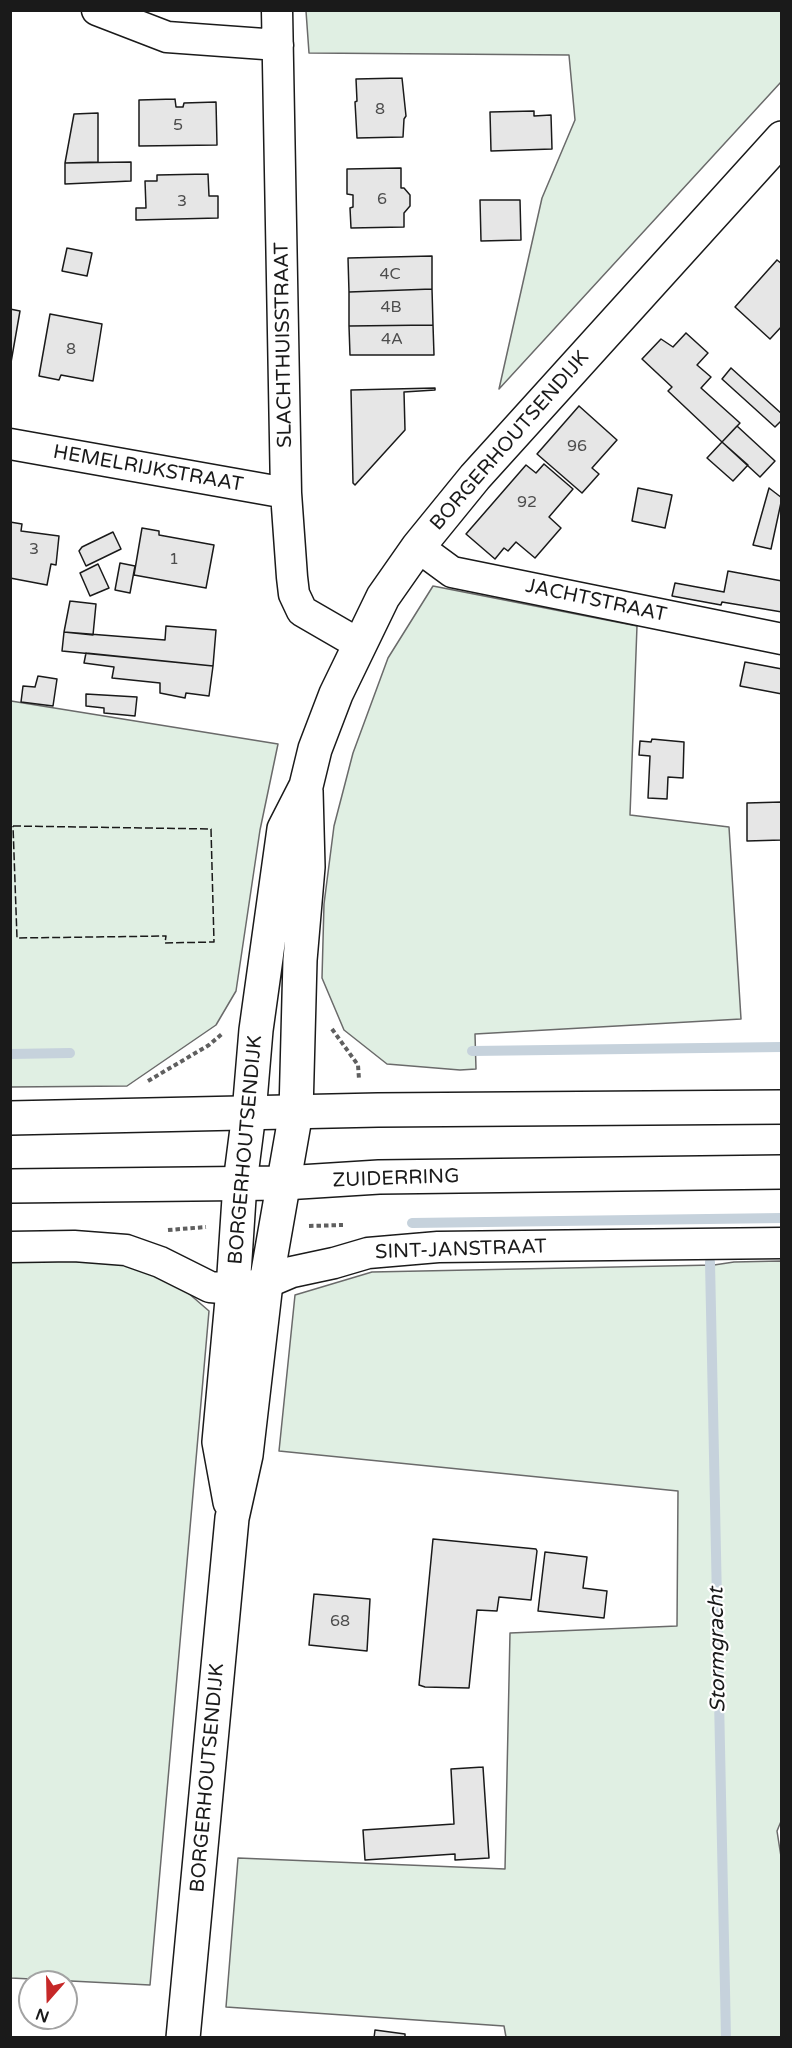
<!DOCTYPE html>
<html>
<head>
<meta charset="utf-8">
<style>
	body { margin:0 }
	#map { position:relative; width:792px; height:2048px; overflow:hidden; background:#fff; font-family:"Varela Round",sans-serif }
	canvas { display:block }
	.frame { position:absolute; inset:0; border:12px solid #1a1a1a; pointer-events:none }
	.north { position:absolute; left:18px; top:1970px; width:60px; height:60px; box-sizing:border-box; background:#fff; border:2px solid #a3a3a3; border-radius:50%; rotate:200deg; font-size:16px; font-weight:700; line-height:24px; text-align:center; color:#1a1a1a }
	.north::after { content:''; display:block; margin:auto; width:21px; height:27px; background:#c62828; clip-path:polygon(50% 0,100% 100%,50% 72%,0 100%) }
</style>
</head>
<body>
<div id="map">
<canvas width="792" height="2048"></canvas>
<div class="frame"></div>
<div class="north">N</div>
</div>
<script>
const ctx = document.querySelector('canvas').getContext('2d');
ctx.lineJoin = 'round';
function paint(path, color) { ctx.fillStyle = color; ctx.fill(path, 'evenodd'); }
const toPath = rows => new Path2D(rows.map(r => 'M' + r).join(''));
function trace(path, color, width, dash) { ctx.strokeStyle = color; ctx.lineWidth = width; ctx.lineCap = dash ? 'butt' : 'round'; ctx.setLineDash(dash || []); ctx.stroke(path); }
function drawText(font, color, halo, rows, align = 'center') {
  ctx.font = font + ' "Varela Round",sans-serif'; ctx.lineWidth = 4.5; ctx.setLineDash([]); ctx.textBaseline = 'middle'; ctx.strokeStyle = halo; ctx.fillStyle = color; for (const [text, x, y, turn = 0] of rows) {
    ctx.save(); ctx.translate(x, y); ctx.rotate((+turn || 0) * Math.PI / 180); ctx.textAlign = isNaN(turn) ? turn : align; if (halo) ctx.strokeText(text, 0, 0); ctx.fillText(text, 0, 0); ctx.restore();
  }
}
const green = toPath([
	[306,11,781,11,781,82,499,389,542,198,575,120,569,55,309,53,306,11],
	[433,586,637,626,630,815,729,827,741,1019,475,1034,476,1069,460,1070,387,1064,344,1030,322,978,324,904,334,826,353,753,388,658,433,586],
	[11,701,278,744,260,830,236,991,216,1025,127,1086,11,1087,11,701],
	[10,1259,119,1263,172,1279,209,1311,150,1985,11,1978,10,1259],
	[781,1261,782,1819,777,1831,782,1863,781,2037,506,2037,504,2026,226,2007,238,1858,505,1869,510,1633,677,1626,678,1491,279,1451,295,1295,372,1272,714,1265,734,1262,781,1261]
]);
const stream = toPath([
	[472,1051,782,1047],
	[10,1054,70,1053],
	[412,1223,782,1218],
	[710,1262,726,2038]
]);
const building = toPath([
	[402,78,406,116,404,119,403,137,357,138,355,102,357,101,356,79,402,78],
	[175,99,176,107,183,107,184,103,216,102,217,145,139,146,139,100,175,99],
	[534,111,534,116,551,115,552,149,491,151,490,112,534,111],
	[98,113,98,162,65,163,74,114,98,113],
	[131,162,131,181,65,184,65,163,131,162],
	[401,168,401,188,404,188,410,195,410,206,404,213,404,227,351,228,350,208,353,207,353,195,347,194,347,169,401,168],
	[208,174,209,196,218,196,218,218,136,220,136,208,146,208,145,181,157,181,157,175,208,174],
	[480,200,520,200,521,240,481,241,480,200],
	[67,248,92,253,87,276,62,271,67,248],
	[432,256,432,289,349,292,348,258,432,256],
	[777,260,782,264,782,326,770,339,735,307,777,260],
	[432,289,433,325,349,326,349,292,432,289],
	[10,309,20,311,10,368,10,309],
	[50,314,102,324,93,381,61,375,59,380,39,376,50,314],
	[433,325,434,355,350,355,349,326,433,325],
	[686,333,708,353,697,365,711,377,701,388,740,423,722,442,668,391,672,387,642,359,661,339,673,347,686,333],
	[731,368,782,414,782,420,775,427,722,379,731,368],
	[435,388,435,390,404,392,405,430,355,485,353,483,351,390,435,388],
	[579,406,617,440,592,468,599,474,582,493,537,454,579,406],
	[737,426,775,461,760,477,722,442,737,426],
	[722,442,748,465,733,481,707,458,722,442],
	[544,464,573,489,549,517,561,528,535,558,516,542,508,551,504,548,495,559,466,534,526,465,536,473,544,464],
	[638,488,672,495,665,528,632,521,638,488],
	[769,488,782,498,771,549,753,545,769,488],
	[10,522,22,524,21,531,59,536,56,565,51,564,47,585,10,578,10,522],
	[142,528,159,531,159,535,214,545,206,588,134,575,142,528],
	[113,532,121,549,86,566,79,551,82,547,113,532],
	[120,563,135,566,130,593,115,590,120,563],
	[98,564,109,588,90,596,80,573,98,564],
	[728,571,782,581,782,612,722,602,721,605,672,596,675,583,724,592,728,571],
	[70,601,96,604,93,635,64,632,70,601],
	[166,626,216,630,213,666,62,651,64,632,165,640,166,626],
	[86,653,213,666,209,696,186,693,185,698,160,693,160,683,112,678,114,667,84,663,86,653],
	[745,662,782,669,782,694,740,686,745,662],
	[38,676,57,679,53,706,21,702,23,686,35,687,38,676],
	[86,694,137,697,135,716,104,713,104,708,86,706,86,694],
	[652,739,684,742,683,778,668,777,667,799,648,798,650,756,639,755,640,741,651,742,652,739],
	[782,802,782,840,747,841,747,803,782,802],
	[433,1539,536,1549,537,1551,531,1600,499,1597,497,1611,477,1610,469,1688,425,1687,419,1685,433,1539],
	[545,1552,587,1557,583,1588,607,1591,604,1618,538,1611,545,1552],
	[314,1594,370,1599,367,1651,309,1645,314,1594],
	[483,1767,489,1858,455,1860,455,1854,365,1860,363,1830,454,1824,451,1769,483,1767],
	[375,2030,405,2034,405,2038,374,2038,375,2030]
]);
const path = toPath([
	[332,1029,358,1065,359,1079],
	[148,1081,209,1045,223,1033],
	[309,1226,343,1225],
	[168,1230,206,1227]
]);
const minor = toPath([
	[97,10,167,37,278,45],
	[277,10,286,493,292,577,294,594,302,611,359,644],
	[10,444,286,493],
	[418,547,452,572,782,639],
	[10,1247,74,1246,126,1250,160,1262,210,1287,233,1289,266,1283,292,1272,334,1263,368,1253,438,1247,782,1243]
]);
const secondary = toPath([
	[296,1112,300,960,308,867,306,791],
	[249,1113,256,1030,284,829,306,786,315,749,336,694,383,597,418,547,475,477,782,138]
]);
const primary = toPath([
	[230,1502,219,1442,233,1289,240,1183,249,1113],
	[183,2038,232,1518,246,1455,266,1283,296,1112]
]);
const trunk = toPath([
	[10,1118,378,1110,782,1107],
	[10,1186,284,1183,379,1177,782,1172]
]);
const fence = toPath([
	[13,826,211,829,214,942,165,943,166,936,17,938,13,826]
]);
const numberNames = [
	["8",380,110],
	["5",178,126],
	["6",382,200],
	["3",182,202],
	["4C",390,275],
	["4B",391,308],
	["4A",392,340],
	["8",71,350],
	["96",577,447],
	["92",527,503],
	["3",34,550],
	["1",174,560],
	["68",340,1622]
];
const streetNames = [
	["SLACHTHUISSTRAAT",284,345,-91],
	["BORGERHOUTSENDIJK",510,441,-49],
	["HEMELRIJKSTRAAT",148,469,10],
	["JACHTSTRAAT",596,601,12],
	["BORGERHOUTSENDIJK",246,1150,-85],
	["ZUIDERRING",396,1179,-2],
	["SINT-JANSTRAAT",461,1250,-2],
	["BORGERHOUTSENDIJK",208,1778,-85]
];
const waterNames = [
	["Stormgracht",718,1650,-91]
];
paint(green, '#e0efe3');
trace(green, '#6a6a6a', 1.5);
trace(stream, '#c6d2dc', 10);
paint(building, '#e6e6e6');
trace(building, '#1a1a1a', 1.5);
trace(minor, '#1a1a1a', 33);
trace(secondary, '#1a1a1a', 36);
trace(primary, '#1a1a1a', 36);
trace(trunk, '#1a1a1a', 36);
trace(path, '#5f5f5f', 4, [4.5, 3]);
trace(minor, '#fff', 30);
trace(secondary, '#fff', 33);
trace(primary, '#fff', 33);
trace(trunk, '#fff', 33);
trace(fence, '#1a1a1a', 1.5, [8, 3]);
drawText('16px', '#4d4d4d', null, numberNames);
drawText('20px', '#1a1a1a', '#fff', streetNames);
drawText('italic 21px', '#1a1a1a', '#fff', waterNames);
</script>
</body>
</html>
